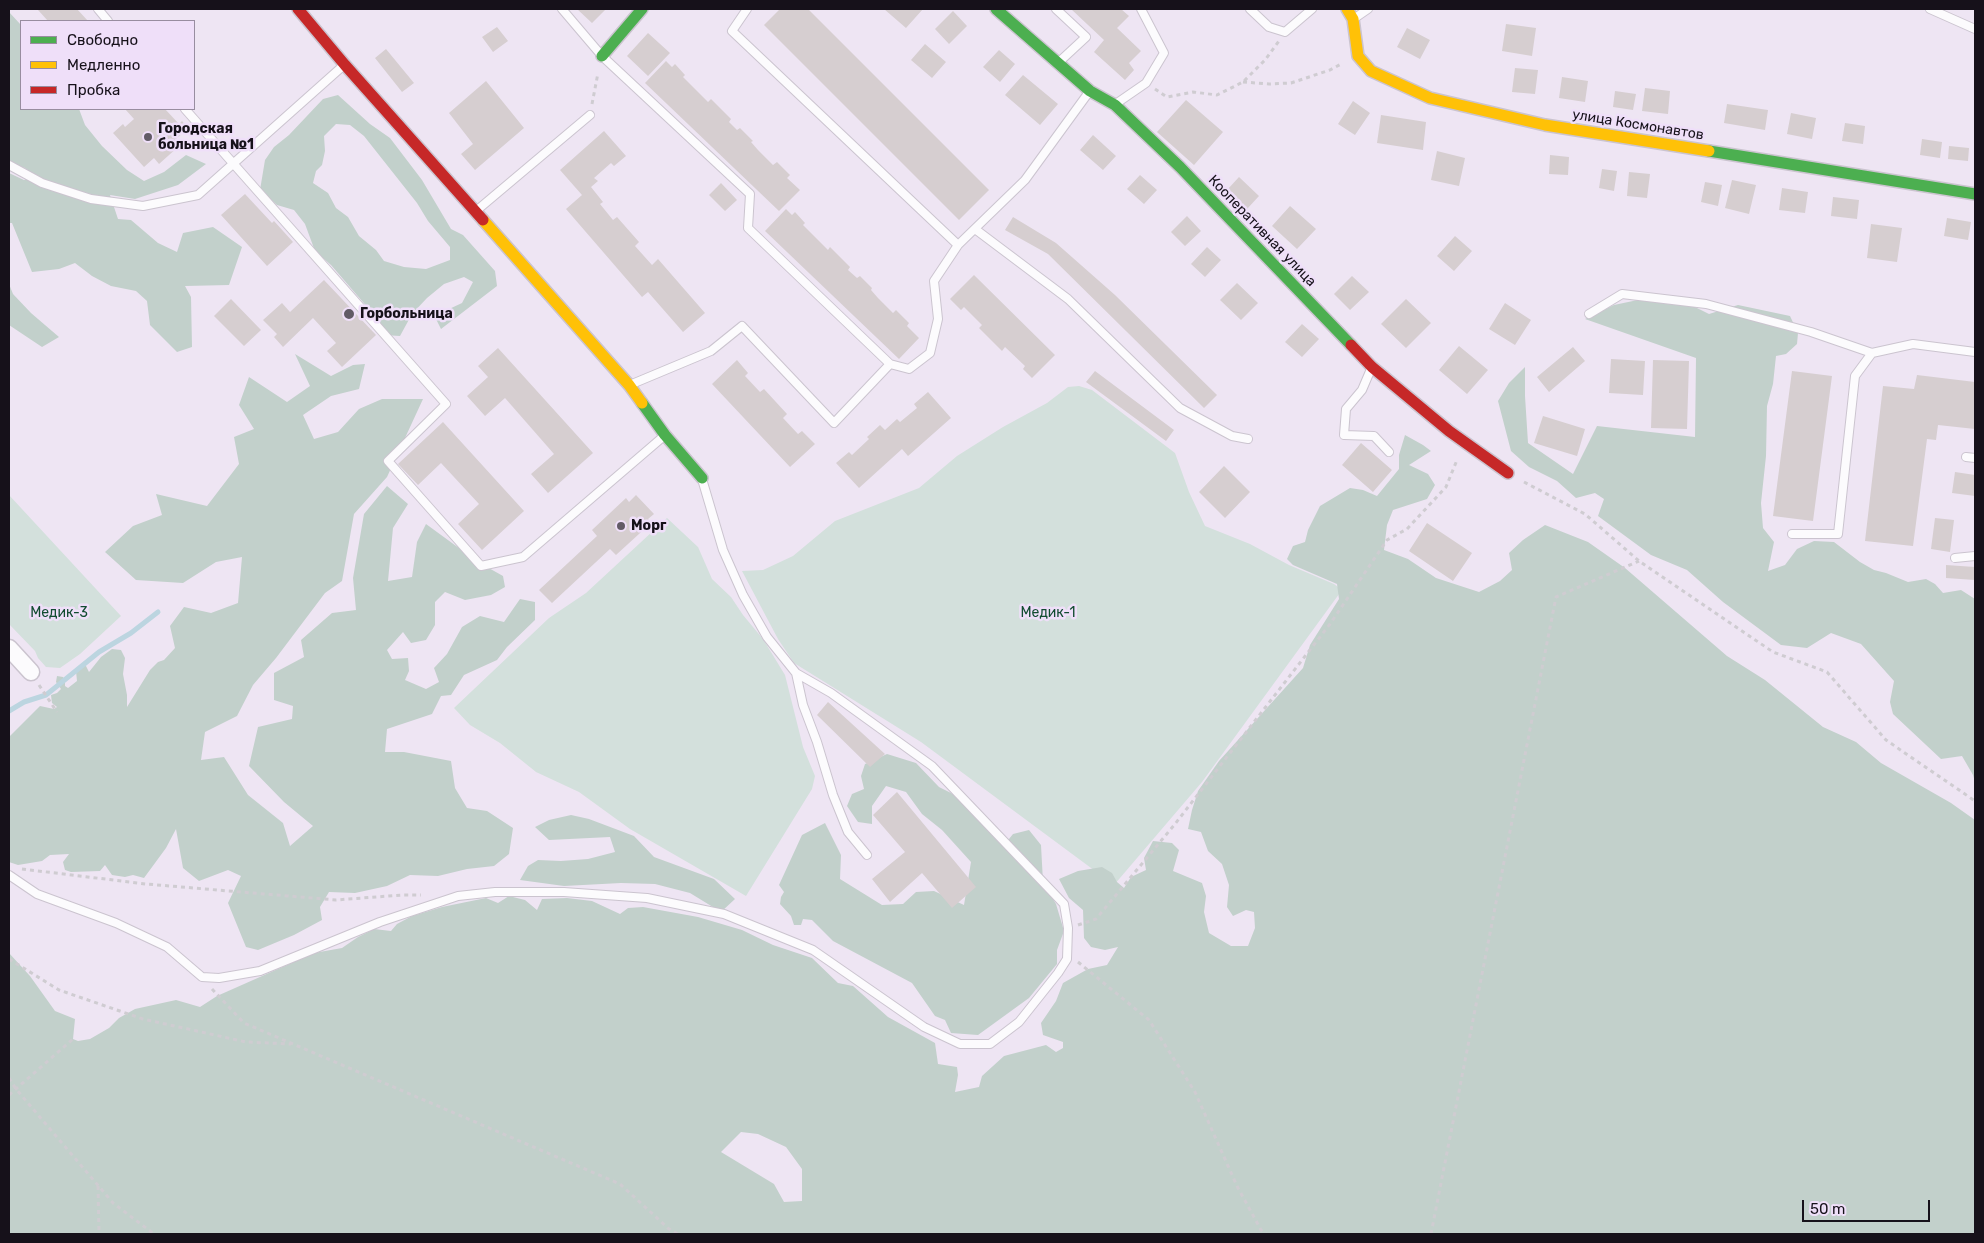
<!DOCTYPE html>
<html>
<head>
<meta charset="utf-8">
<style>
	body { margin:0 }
	#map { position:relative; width:1984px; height:1243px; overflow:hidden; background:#eee5f3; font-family:Rubik,sans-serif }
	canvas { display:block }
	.frame { position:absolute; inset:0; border:10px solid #16111a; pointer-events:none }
	.legend { position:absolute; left:20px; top:20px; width:175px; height:90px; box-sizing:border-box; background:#efdff9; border:1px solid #988da0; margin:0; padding:6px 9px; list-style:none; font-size:15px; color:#16111a }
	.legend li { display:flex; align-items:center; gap:10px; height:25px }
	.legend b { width:25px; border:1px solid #988da0 }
	.scale { position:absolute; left:1802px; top:1200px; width:128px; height:22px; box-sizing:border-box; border:2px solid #16111a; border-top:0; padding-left:6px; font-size:15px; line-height:18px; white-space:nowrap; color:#16111a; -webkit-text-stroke:4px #efdff9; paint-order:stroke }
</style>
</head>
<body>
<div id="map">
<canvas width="1984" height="1243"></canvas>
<div class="frame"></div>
<ul class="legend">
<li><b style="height:6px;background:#4caf50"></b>Свободно</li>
<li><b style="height:6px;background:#ffc107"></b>Медленно</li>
<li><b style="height:6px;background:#c62828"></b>Пробка</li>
</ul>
<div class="scale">50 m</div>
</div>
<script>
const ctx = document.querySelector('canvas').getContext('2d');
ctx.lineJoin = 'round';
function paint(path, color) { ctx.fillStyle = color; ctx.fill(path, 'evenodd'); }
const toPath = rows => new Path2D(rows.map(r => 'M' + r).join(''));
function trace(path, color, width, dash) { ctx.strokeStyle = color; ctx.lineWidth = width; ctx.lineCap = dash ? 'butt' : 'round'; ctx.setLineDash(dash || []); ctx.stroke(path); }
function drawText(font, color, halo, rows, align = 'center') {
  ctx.font = font + ' Rubik,sans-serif'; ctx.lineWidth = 5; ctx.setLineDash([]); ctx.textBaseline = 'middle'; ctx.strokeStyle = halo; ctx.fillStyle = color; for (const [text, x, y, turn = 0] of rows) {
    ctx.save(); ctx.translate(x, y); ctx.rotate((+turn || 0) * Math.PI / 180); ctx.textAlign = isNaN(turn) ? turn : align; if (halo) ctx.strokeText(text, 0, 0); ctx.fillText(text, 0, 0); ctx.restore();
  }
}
const green = toPath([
	[1079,386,1092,390,1175,453,1189,492,1205,526,1250,544,1289,565,1334,584,1342,590,1202,782,1114,885,921,742,794,663,778,639,742,571,763,570,793,556,835,521,919,488,957,456,1003,427,1047,403,1068,387],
	[9,495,121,616,80,654,60,668,46,667,38,658,35,651,9,624],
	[667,518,698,547,712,579,731,597,743,615,763,639,785,675,803,747,815,776,812,789,746,896,630,829,579,792,536,772,500,743,470,725,454,708,549,618,586,593]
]);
const forest = toPath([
	[9,12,21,25,21,109,79,109,85,125,102,146,127,170,144,181,164,172,186,155,206,164,178,185,135,199,110,195,118,219,131,220,158,243,177,252,183,233,213,227,242,247,229,285,185,286,191,297,192,347,177,352,150,325,147,301,136,291,111,286,92,276,75,263,59,269,32,272,12,223,9,223,9,173,24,180,35,176,25,168,9,162],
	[338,95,370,124,390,138,422,180,451,229,463,235,495,271,497,286,441,329,436,319,447,310,462,303,473,282,464,277,444,284,427,298,412,314,400,336,384,335,375,316,331,265,315,251,305,224,294,210,277,205,260,190,265,160,274,147,289,135,323,99],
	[336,124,350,125,364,136,417,203,428,221,450,247,450,260,426,269,404,267,384,261,376,250,359,236,348,217,336,208,328,193,313,183,316,171,322,165,325,151,324,136],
	[9,284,13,294,31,313,59,337,42,347,9,325],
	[1652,297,1693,306,1709,314,1738,305,1790,316,1798,333,1797,344,1786,354,1776,356,1773,384,1767,406,1766,456,1761,503,1763,528,1774,542,1768,571,1785,565,1797,549,1814,541,1834,542,1860,562,1874,570,1886,573,1908,582,1926,579,1935,584,1943,593,1961,590,1975,599,1975,782,1973,775,1962,756,1941,759,1893,714,1890,702,1894,681,1861,644,1831,633,1807,648,1781,645,1723,602,1687,570,1651,555,1598,516,1604,499,1595,493,1576,498,1557,481,1529,467,1511,451,1498,401,1509,383,1525,367,1525,396,1528,443,1573,474,1597,426,1695,437,1696,358,1585,319,1614,305],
	[295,354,331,376,353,365,365,364,359,389,331,396,303,415,314,439,338,432,359,409,382,399,423,399,387,477,354,514,342,581,325,593,276,658,253,685,237,716,205,732,201,760,224,757,248,795,283,823,290,846,313,826,284,802,249,766,258,727,292,719,293,706,274,700,274,673,304,657,301,640,332,613,356,610,353,578,364,514,387,486,408,504,393,528,388,581,412,577,417,542,426,524,478,562,503,576,505,587,491,595,465,600,445,592,435,602,435,625,426,640,411,643,403,632,387,650,392,659,408,658,409,671,405,680,426,689,439,682,434,668,447,654,462,627,480,616,504,622,520,599,535,602,535,620,507,647,497,660,464,675,451,695,441,696,432,714,387,729,385,752,404,752,451,761,455,788,467,808,487,811,513,828,509,854,494,866,467,869,438,876,410,875,387,886,355,893,329,892,320,907,322,920,294,935,258,950,246,947,228,903,241,876,228,870,199,881,183,868,176,829,166,848,144,878,133,875,125,877,112,875,105,865,100,871,71,872,65,870,63,862,69,854,50,855,42,861,18,865,9,862,9,737,40,706,54,709,57,707,52,703,51,695,57,693,61,689,56,682,57,676,63,677,65,680,65,686,68,688,77,681,76,671,79,666,86,666,89,672,101,657,112,649,121,650,125,658,123,674,127,695,127,707,150,670,158,662,164,660,175,648,170,626,184,607,211,613,238,603,242,557,216,562,183,583,136,580,105,552,133,526,162,515,156,494,207,506,239,464,234,437,254,429,239,405,249,377,287,402,310,386],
	[1405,435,1423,445,1431,451,1409,465,1428,474,1435,485,1427,499,1393,510,1387,525,1384,550,1408,559,1436,578,1479,592,1500,581,1512,570,1509,553,1523,540,1545,525,1588,542,1625,568,1727,656,1765,680,1823,727,1856,742,1881,763,1951,803,1975,820,1975,1234,9,1234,9,953,30,976,55,1011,75,1019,73,1039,78,1041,90,1039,109,1028,119,1018,135,1009,176,1000,200,1007,217,996,314,953,342,948,358,937,374,929,391,931,397,924,412,916,442,907,486,898,498,903,509,896,525,900,537,910,542,899,567,898,592,901,620,914,628,908,643,907,698,917,742,930,773,945,812,958,838,983,853,986,888,1017,935,1043,938,1064,957,1067,958,1075,955,1092,979,1087,982,1076,1004,1056,1046,1045,1056,1052,1063,1048,1063,1042,1043,1035,1041,1023,1056,1001,1063,983,1088,969,1107,965,1118,947,1105,950,1091,947,1084,938,1083,910,1069,898,1059,879,1078,871,1102,867,1112,873,1117,882,1124,888,1131,877,1146,870,1144,858,1153,841,1172,843,1179,850,1173,871,1202,883,1206,896,1204,912,1209,933,1231,946,1248,946,1255,928,1254,912,1246,910,1233,916,1227,907,1229,885,1222,864,1208,851,1201,832,1188,829,1192,810,1198,791,1219,761,1303,668,1310,645,1339,599,1337,584,1293,565,1287,559,1293,546,1305,542,1308,530,1320,506,1350,488,1363,490,1377,496,1399,469,1399,455],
	[741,1132,758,1134,786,1147,802,1169,802,1201,784,1202,774,1184,721,1152],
	[887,754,916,763,939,787,965,800,1005,844,1013,834,1029,830,1041,845,1043,882,1056,904,1064,931,1057,950,1057,964,1029,998,978,1035,951,1033,945,1020,935,1016,912,983,833,941,812,920,803,919,801,925,794,925,791,916,780,904,781,897,784,892,779,885,802,835,825,823,841,855,840,879,882,905,903,904,916,892,934,891,964,905,971,862,942,830,922,814,906,792,886,786,872,806,872,824,858,822,847,806,852,794,864,789,861,776,865,764],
	[571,815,589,819,634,836,654,857,714,879,735,899,721,912,690,893,655,884,621,883,564,886,520,880,528,866,538,860,561,861,588,859,615,852,610,837,549,840,535,827,549,820]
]);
const stream = toPath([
	[9,711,24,702,46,695,99,652,131,633,158,612]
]);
const building = toPath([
	[39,9,77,9,88,21,48,21,38,10],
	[577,9,606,9,592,23],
	[780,9,808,9,989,190,959,220,764,25],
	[884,9,923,9,906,28],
	[1071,9,1121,9,1129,16,1117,28,1141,51,1129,63,1134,70,1125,80,1094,52,1104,40],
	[953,11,967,26,949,44,935,29],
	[1506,24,1536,28,1532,56,1502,51],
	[497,27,508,41,493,52,482,37],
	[1407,28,1430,40,1420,59,1397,47],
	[648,33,670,53,648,76,627,56],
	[925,44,946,62,932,78,911,60],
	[386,49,414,83,402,92,375,58],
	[999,50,1015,64,1000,82,983,67],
	[666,61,672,67,675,64,685,75,683,77,708,102,711,99,731,119,729,122,737,130,740,128,753,141,751,142,758,150,773,165,777,162,790,175,787,178,800,190,779,211,645,83],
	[1515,68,1538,70,1535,94,1512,92],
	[1023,75,1058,104,1040,125,1005,95],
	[1562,77,1588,81,1585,102,1559,98],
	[486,81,524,128,475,170,461,154,473,144,449,113],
	[1645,88,1670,91,1668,114,1642,111],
	[1615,91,1636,94,1633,110,1613,107],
	[1186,100,1223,132,1194,165,1157,132],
	[1353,101,1370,113,1355,135,1338,124],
	[1727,104,1768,110,1765,130,1724,123],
	[125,109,165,109,179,124,182,121,188,128,173,142,178,147,159,164,154,158,144,167,113,133,123,124,125,127,134,119],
	[1791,113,1816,118,1812,139,1787,134],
	[1381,115,1426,122,1423,150,1377,143],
	[1845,123,1865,126,1863,144,1842,141],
	[604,131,626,156,614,166,611,163,594,178,598,181,591,187,603,202,600,204,613,220,617,217,639,242,635,246,652,265,658,259,705,313,683,332,648,292,642,297,566,209,582,195,560,170],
	[1093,135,1116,156,1103,170,1080,150],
	[1922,139,1942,142,1940,158,1920,155],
	[1949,146,1969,148,1968,161,1948,159],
	[1437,151,1465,158,1459,186,1431,180],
	[1550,155,1569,157,1568,175,1549,174],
	[1602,169,1617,171,1614,191,1599,188],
	[1629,172,1650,174,1647,198,1627,196],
	[1140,175,1157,190,1144,204,1127,189],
	[1239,177,1259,196,1247,209,1227,190],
	[1732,180,1756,185,1749,214,1725,208],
	[1705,182,1722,185,1718,206,1701,202],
	[721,183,737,200,725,211,709,195],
	[1782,188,1808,192,1805,213,1779,210],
	[245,194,272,223,274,221,293,242,267,266,221,215],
	[1833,197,1859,200,1857,219,1831,216],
	[1290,206,1316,229,1297,249,1272,226],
	[786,209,792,215,795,212,805,223,803,225,828,250,830,247,850,267,848,270,857,278,860,276,872,288,871,290,878,298,893,313,896,310,909,323,907,326,919,338,899,359,765,231],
	[1187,216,1201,231,1185,246,1171,232],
	[1013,217,1056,243,1115,295,1217,395,1204,408,1048,254,1005,230],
	[1947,218,1971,222,1968,240,1944,236],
	[1871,224,1902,228,1897,262,1867,258],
	[1455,236,1472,251,1454,271,1437,256],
	[1207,247,1221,260,1205,277,1191,264],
	[974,275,1055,355,1032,378,1023,369,1025,366,1005,347,1002,351,979,328,982,325,964,307,961,310,950,299],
	[1352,276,1369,292,1350,310,1334,294],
	[324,280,376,335,342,367,327,351,336,343,313,318,283,347,274,337,277,334,263,320,282,303,290,312],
	[1237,283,1258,303,1241,320,1220,300],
	[231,299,261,330,244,346,214,316],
	[1406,299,1431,323,1406,348,1381,324],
	[1505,303,1531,320,1515,345,1489,329],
	[1302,324,1319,339,1302,357,1285,342],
	[1459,346,1488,370,1467,394,1439,370],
	[1573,347,1585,361,1549,392,1537,377],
	[498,348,593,453,548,493,531,474,554,454,505,398,485,416,467,396,488,377,478,366],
	[1611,359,1645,361,1643,395,1609,393],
	[737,360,748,373,745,376,760,392,764,389,787,414,783,418,798,434,802,431,815,444,790,467,712,384],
	[1653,360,1689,361,1687,429,1651,428],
	[1095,371,1174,430,1166,441,1086,382],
	[1792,371,1832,376,1813,521,1773,516],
	[1917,375,1975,382,1975,429,1938,425,1936,440,1927,439,1913,546,1865,541,1883,386,1914,389],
	[928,392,951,418,908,456,902,449,859,488,836,463,849,452,852,455,869,439,867,437,880,425,885,430,897,419,900,422,917,408,914,404],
	[1543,416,1585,429,1577,456,1534,443],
	[443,422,524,511,482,550,458,524,479,504,441,463,418,485,398,464],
	[1361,443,1392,470,1373,492,1342,465],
	[1224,466,1250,492,1225,518,1199,492],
	[1955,472,1975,475,1975,496,1952,493],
	[636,495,654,514,648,519,651,523,616,555,610,549,552,603,539,590,597,536,592,530,626,498,629,502],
	[1935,518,1954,520,1950,552,1931,549],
	[1427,523,1472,553,1453,581,1409,551],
	[1946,565,1975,567,1975,580,1946,578],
	[828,702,885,754,870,767,817,715],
	[897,792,976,887,952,908,922,873,890,902,872,879,905,852,873,815]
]);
const path = toPath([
	[1243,82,1269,84,1291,83,1330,70,1343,63],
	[1155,89,1167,97,1193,92,1217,95,1243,82,1265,60,1279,41],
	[592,104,598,73],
	[1524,482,1585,514,1639,561,1773,652,1827,672,1886,740,1975,801],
	[39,685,57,712],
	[22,869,146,884,336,900,402,895,421,895],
	[1078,925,1096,919,1175,824,1330,624,1387,540,1407,529,1446,487,1457,460],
	[9,959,59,990,143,1019,246,1042,291,1044],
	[1078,962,1149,1020,1195,1092,1237,1186,1261,1230,1266,1234],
	[212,989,244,1023,620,1184,669,1229,678,1234],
	[9,1078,16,1089,113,1203,154,1234],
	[9,1095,73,1039],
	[98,1186,99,1234],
	[1431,1234,1556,597,1639,561]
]);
const lane = toPath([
	[98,9,108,21],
	[562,9,602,56,750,194,748,228,890,364,909,369,930,353,938,319,934,281,958,245,1025,180,1089,92],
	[747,9,732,31,958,245],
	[1056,9,1086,37,1059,62],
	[1250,9,1269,27,1285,32,1312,9],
	[1930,9,1975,29],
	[1355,18,1368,9],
	[1117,103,1146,83,1164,53,1141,9],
	[185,109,446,404,388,461,481,566,523,557,664,436],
	[9,165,42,183,91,199,143,206,198,195,344,65],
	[476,211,590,115],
	[975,229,1068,299,1180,408,1232,436,1248,439],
	[1589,314,1622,294,1706,304,1811,332,1872,353],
	[1371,369,1362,390,1346,409,1344,435,1374,436,1389,452],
	[632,384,711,351,742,326,834,423,890,364],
	[1966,457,1975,458],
	[702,479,723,550,743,595,767,637,796,673,803,705,817,742,833,795,848,832,867,855],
	[1792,534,1838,534,1855,376,1872,353,1913,344,1975,352],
	[1955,558,1975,556],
	[9,875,37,894,116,923,167,947,202,977,219,978,260,971,380,922,458,896,495,892,564,892,647,898,724,914,813,950,924,1027,960,1044,990,1044,1019,1022,1058,973,1067,959,1068,928,1064,904,932,766,831,693,796,673]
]);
const street = toPath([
	[9,648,31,672]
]);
const fast = toPath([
	[996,9,1090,91,1115,105,1180,167,1351,345],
	[602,56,642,9],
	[1709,151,1975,194],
	[642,403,665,435,702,478]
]);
const slow = toPath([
	[1347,9,1353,19,1358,56,1371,71,1430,98,1545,125,1709,151],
	[483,220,629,385,642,403]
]);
const jam = toPath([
	[298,9,345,65,483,220],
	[1351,345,1372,367,1449,431,1508,473]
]);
const markers = [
	[148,137,5,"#625b66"],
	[349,314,6,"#625b66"],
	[621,526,5,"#625b66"]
];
const streetNames = [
	["улица Космонавтов",1638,125,9],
	["Кооперативная улица",1262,231,46]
];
const poiNames = [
	["Городская",158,129],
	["больница №1",158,145],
	["Горбольница",360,314],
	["Морг",631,526]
];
const parkNames = [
	["Медик-3",59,613],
	["Медик-1",1048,613]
];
paint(green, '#d3e0dc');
paint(forest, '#c2d0cb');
trace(stream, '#bcd5e0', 5);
paint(building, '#d6ced0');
trace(lane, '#cbc4cf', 10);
trace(street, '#cbc4cf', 19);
trace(fast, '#cbc4cf', 14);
trace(slow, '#cbc4cf', 14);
trace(jam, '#cbc4cf', 14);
trace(path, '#cfccd1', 3, [4, 4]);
trace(lane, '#fcfbfd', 8);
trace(street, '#fcfbfd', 16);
trace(fast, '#4caf50', 11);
trace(slow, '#ffc107', 11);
trace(jam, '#c62828', 11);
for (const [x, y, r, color] of markers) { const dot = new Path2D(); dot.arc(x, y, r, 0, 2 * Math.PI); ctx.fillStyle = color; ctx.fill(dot); trace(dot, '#efdff9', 2); }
drawText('14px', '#16111a', '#efdff9', streetNames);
drawText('bold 14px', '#16111a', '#efdff9', poiNames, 'left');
drawText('14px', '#124c31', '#efdff9', parkNames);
</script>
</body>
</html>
